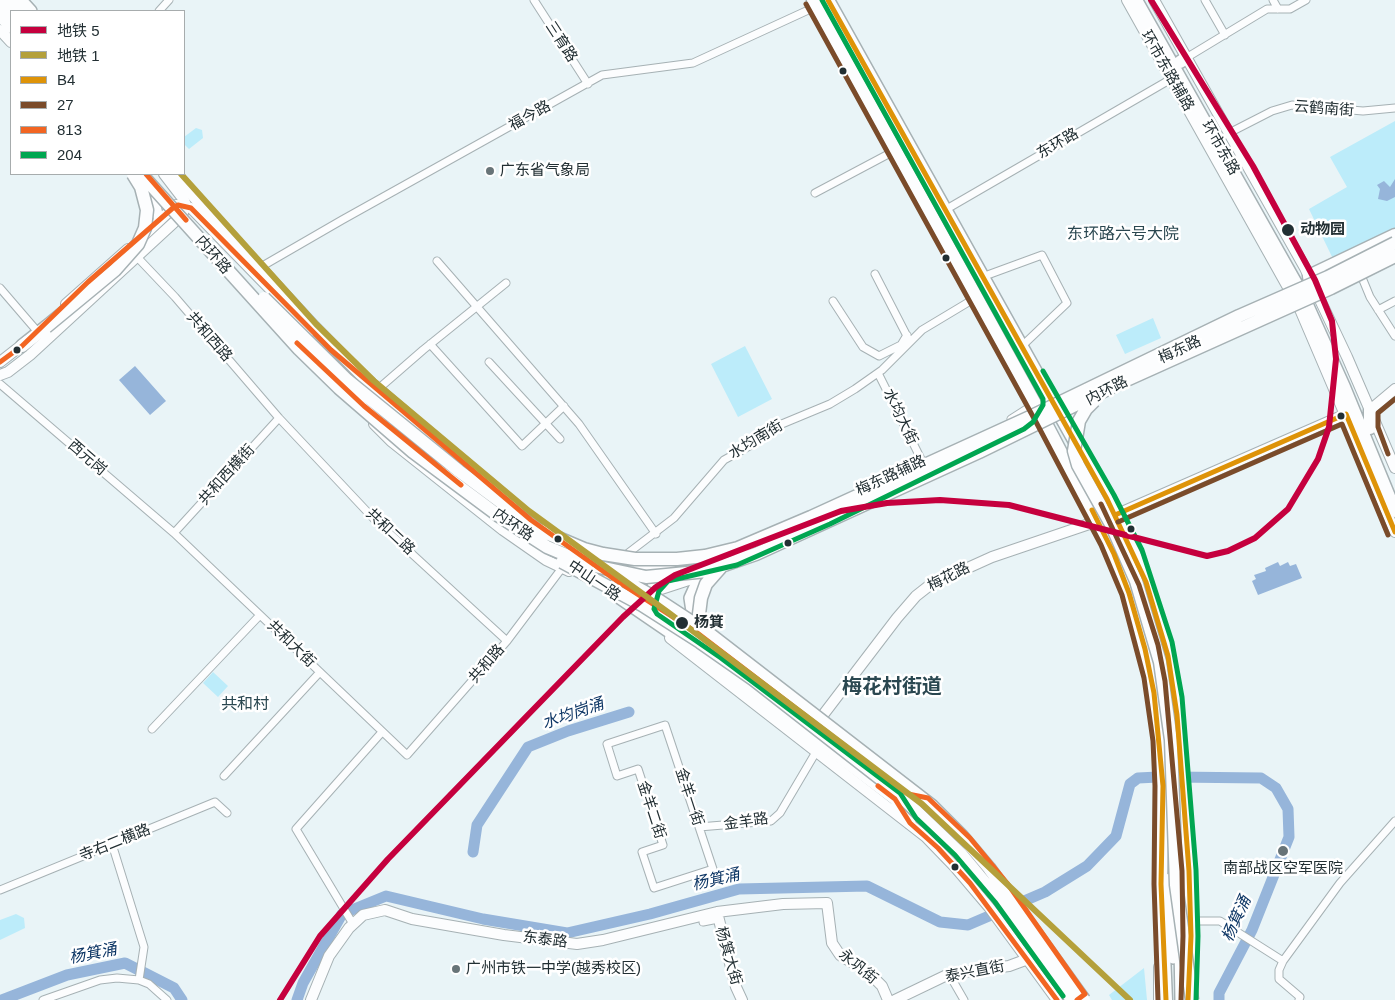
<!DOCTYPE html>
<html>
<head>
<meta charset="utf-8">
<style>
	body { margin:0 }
	#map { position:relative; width:1395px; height:1000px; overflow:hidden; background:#e9f4f7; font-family:Arial,"Noto Sans SC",sans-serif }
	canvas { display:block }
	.legend { position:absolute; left:10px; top:10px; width:175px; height:165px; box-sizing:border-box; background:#fff; border:1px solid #a7acad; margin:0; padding:6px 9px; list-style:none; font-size:15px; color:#222f33 }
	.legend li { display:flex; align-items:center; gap:10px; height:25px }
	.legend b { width:25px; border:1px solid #a7acad }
</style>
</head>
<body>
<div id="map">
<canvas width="1395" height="1000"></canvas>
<ul class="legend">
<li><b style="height:6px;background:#c5003e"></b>地铁 5</li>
<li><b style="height:6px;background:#b4a03b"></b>地铁 1</li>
<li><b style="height:6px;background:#de9308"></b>B4</li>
<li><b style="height:6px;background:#7a4b2a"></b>27</li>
<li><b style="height:6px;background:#f26522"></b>813</li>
<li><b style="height:6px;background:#00a651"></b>204</li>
</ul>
</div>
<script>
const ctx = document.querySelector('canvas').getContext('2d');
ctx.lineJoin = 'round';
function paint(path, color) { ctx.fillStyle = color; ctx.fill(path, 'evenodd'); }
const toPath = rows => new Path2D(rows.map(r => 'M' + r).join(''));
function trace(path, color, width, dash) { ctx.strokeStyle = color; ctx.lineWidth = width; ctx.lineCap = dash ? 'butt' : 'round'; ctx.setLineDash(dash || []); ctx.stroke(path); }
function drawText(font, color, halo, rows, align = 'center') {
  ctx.font = font + ' Arial,"Noto Sans SC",sans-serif'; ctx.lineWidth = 5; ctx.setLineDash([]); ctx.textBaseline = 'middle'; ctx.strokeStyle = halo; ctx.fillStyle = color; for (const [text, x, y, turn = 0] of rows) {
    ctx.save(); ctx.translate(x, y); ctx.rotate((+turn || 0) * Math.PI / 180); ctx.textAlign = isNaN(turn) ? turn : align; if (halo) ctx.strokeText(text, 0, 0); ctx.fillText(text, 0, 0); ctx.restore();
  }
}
const green = toPath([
	[1395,121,1395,231,1334,261,1309,209,1347,187,1330,157],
	[196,128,202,130,203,138,189,149,184,144,184,137],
	[1153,318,1161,338,1125,354,1116,335],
	[745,346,772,399,738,417,711,364],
	[213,672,228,686,218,697,203,683],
	[16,914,24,918,25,928,0,940,0,920],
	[1144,968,1147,1000,1112,1000,1109,995]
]);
const water = toPath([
	[1395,179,1395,197,1387,201,1378,199,1380,189,1377,185,1384,181,1390,187],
	[135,366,166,401,150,415,119,380],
	[1278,562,1280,566,1288,562,1290,566,1296,564,1302,578,1258,595,1252,581,1256,579,1254,575,1266,571,1265,568]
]);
const river = toPath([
	[1174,777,1261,778,1276,788,1288,809,1289,837,1252,930,1219,993,1219,1000],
	[473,852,477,825,528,747,568,731,629,712],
	[2,1000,67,975,125,963,174,988,182,1000],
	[297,1000,303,983,342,914,386,896,483,919,567,933,650,914,739,889,867,886,940,922,968,925,1045,892,1087,866,1116,836,1130,784,1138,778,1158,777]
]);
const street = toPath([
	[534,0,588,84],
	[1205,0,1225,35],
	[1273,0,1278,9],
	[159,11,169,0],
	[1186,58,1267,9,1290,9,1306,0],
	[1229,133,1272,111,1292,105,1363,111,1395,108],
	[815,193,896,150],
	[945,210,1171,79],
	[138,258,175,297,279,418,374,519,507,641],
	[437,261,579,424,656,534],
	[259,268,342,220,602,75,693,63,817,6],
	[875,274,908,338],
	[982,277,1042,255,1067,303,1021,347],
	[1363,280,1370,297,1395,336],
	[0,288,37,331],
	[833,301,863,347,879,356,901,345,907,335],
	[1378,310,1395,301],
	[430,344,522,446,564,406],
	[489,362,560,439],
	[878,373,922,461],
	[0,384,174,533,407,755,507,641,562,568],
	[377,390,423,350,506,283],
	[1011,419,1036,403],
	[174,533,279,418],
	[623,557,674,518,724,460,753,444,777,426,830,404,855,389,882,370,922,330,977,297],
	[689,568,708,559],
	[665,725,713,869,654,888,642,852,663,845,638,769,617,776,607,744,665,725],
	[152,729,260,615],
	[224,776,320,672],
	[699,827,771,821,780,813,816,752],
	[112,844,144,947,139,980],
	[0,890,215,802,227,813],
	[1191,921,1220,921,1283,961],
	[703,922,718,919],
	[353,924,296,829,382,732],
	[949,974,964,1000],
	[43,1000,100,980,117,978,139,980,149,984,167,1000],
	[1299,1000,1300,997,1279,979,1279,970,1283,961,1340,883,1395,821]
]);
const secondary = toPath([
	[1127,0,1299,307,1395,532],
	[1154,0,1305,268,1347,357,1395,468],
	[0,30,11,42],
	[141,186,154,200,159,220],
	[143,236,176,205,191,208,311,331],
	[66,304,128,249],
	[0,362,27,341],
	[0,375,8,372,30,355,182,215,186,205,184,200,164,174],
	[1370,410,1395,389],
	[374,424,391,441,503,530,546,560,569,571],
	[1115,515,1346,414],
	[646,591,655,591,704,575],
	[647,600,654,583,665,574],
	[670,638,926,837,955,867,989,907,1057,1000],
	[823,715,897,618,916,596,930,585,992,557,1098,521],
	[717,912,736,987,742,1000],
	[311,1000,329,956,349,928,363,915,385,910,412,919,504,935,577,944,603,940,717,912,783,904,827,903,832,943,840,955,868,972,882,986,888,1000],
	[895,1000,949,974,1009,966,1028,959],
	[1159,1000,1159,967]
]);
const primary = toPath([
	[21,0,31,11],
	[173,174,314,327,362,376,503,497],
	[631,563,689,568],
	[618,597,716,664,904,806],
	[698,628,693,618,690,598,695,587,706,574],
	[911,796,966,852],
	[896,801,910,823],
	[1170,879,1173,958],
	[1180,947,1181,1000]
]);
const highway = toPath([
	[11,0,21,11],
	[813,0,1043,418,1108,542,1129,593,1151,677,1160,740,1163,786,1161,884,1166,1000],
	[828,0,1107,499,1143,572,1165,643,1175,698,1189,871,1190,963],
	[1136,0,1303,296,1344,387,1395,511],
	[0,2,11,15],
	[0,15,11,27],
	[1180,62,1186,58],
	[1312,296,1309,276,1395,235],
	[22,346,46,327],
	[1370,428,1370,410]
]);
const highwayBridge = toPath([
	[141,174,299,349,339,388,413,452,499,516,547,547,590,565,646,577,707,571,756,554,979,452,1122,382,1331,288,1395,256],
	[264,298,347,380,459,471,537,529,584,549,603,554,635,559,677,559,705,556,738,548,811,517,1030,417,1239,316,1328,277,1395,243],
	[46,327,115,270,138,244,145,228,147,210,141,187,133,174],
	[1094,401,1086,409,1079,421,1074,451,1078,465,1112,526,1136,581,1160,662,1171,740,1176,885,1192,1000],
	[562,562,642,605,700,642,753,679,890,786,961,854,1005,907,1072,1000],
	[616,576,652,596,707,632,932,806,962,836,989,868,1084,1000],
	[706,631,699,614,701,598,706,584,721,567]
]);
const bus1 = toPath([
	[828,0,1107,499,1146,582,1168,656,1177,715,1189,871,1191,936,1188,1000],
	[1092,510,1114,554,1129,593,1145,649,1154,693,1163,786,1161,884,1166,1000],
	[1115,515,1346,414,1395,532]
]);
const bus2 = toPath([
	[806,4,1036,422,1101,545,1122,595,1144,678,1153,741,1155,786,1154,884,1158,1000],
	[1388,454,1378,427,1378,413,1395,399],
	[1101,504,1139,585,1158,645,1165,681,1182,871,1183,936,1181,1000],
	[1118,522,1342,424,1388,535]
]);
const bus3 = toPath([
	[146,174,186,220],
	[297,343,364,406,461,485],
	[0,362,22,346,88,282,174,207,178,205,191,208,331,350,531,520,617,581,696,632,908,794,928,798,970,838,1007,883,1085,994,1077,1000],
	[878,786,895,799,910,823,938,848,970,883,1057,1000]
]);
const bus4 = toPath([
	[822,0,1043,399,1043,405,1033,422,1024,429,830,524,737,565,668,581,659,591,654,609,657,614,721,658,900,793,916,818,955,855,995,902,1063,996],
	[1043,371,1114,495,1142,550,1172,642,1182,697,1196,870,1198,936,1196,1000]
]);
const metro1 = toPath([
	[280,1000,320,936,388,859,623,617,656,587,675,575,841,511,887,503,940,500,1009,505,1207,556,1228,551,1255,538,1288,509,1318,459,1329,427,1336,359,1332,321,1315,280,1253,166,1151,0]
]);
const metro2 = toPath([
	[181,174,316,324,374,381,529,511,669,613,922,804,1130,1000]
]);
const markers = [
	[843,71,4.5,"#222f33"],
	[490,171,5,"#687478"],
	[1288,230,7,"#222f33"],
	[946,258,4.5,"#222f33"],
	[17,350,4.5,"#222f33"],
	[1341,416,4.5,"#222f33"],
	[1131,529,4.5,"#222f33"],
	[558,539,4.5,"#222f33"],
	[788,543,4.5,"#222f33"],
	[682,623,7,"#222f33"],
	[1283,851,6,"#687478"],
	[955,867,4.5,"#222f33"],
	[456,969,5,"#687478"]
];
const streetNames = [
	["三育路",561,42,57],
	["环市东路辅路",1167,71,60],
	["云鹤南街",1324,109,4],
	["福今路",530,116,-29],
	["东环路",1058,144,-30],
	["环市东路",1220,148,60],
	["内环路",213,255,49],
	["共和西路",209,337,49],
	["梅东路",1180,350,-25],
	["内环路",1107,391,-27],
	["水均大街",900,417,64],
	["水均南街",756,440,-31],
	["西元岗",87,458,41],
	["共和西横街",227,475,-48],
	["梅东路辅路",891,476,-25],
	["内环路",513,525,34],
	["共和二路",390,532,43],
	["梅花路",949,577,-27],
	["中山一路",594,581,34],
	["共和大街",291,644,44],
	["共和路",487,664,-49],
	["金羊一街",689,797,72],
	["金羊二街",651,810,72],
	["金羊路",746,822,-8],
	["寺右二横路",115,843,-22],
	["东泰路",545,940,7],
	["杨箕大街",728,956,74],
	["永巩街",858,967,39],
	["泰兴直街",975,972,-11]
];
const poiNames = [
	["广东省气象局",500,171],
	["南部战区空军医院",1283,869,"center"],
	["广州市铁一中学(越秀校区)",466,969]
];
const stopNames = [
	["动物园",1300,230],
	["杨箕",694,623]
];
const neighbourhoodNames = [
	["东环路六号大院",1123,235],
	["共和村",245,705]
];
const waterNames = [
	["水均岗涌",573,714,-19],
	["杨箕涌",716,880,-13],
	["杨箕涌",1237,919,-66],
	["杨箕涌",93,954,-11]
];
const districtNames = [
	["梅花村街道",892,687]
];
paint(green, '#bcecfa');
paint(water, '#96b5da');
trace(river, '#96b5da', 11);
trace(street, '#a6b1b4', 9);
trace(secondary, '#a6b1b4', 12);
trace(primary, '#a6b1b4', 14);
trace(highway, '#a6b1b4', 15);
trace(street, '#fcfdfe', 7);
trace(secondary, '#fcfdfe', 10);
trace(primary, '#fcfdfe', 11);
trace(highway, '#fcfdfe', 12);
trace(highwayBridge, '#a6b1b4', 15, []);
trace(highwayBridge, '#fcfdfe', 12);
trace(bus1, '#de9308', 5);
trace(bus2, '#7a4b2a', 5);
trace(bus3, '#f26522', 5);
trace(bus4, '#00a651', 5);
trace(metro1, '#c5003e', 6);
trace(metro2, '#b4a03b', 6);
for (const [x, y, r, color] of markers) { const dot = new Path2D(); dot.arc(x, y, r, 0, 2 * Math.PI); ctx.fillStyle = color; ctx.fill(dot); trace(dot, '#fff', 2); }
drawText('15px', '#222f33', '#fff', streetNames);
drawText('15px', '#222f33', '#fff', poiNames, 'left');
drawText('bold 15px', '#222f33', '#fff', stopNames, 'left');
drawText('16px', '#2a4750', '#fff', neighbourhoodNames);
drawText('italic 16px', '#0c3564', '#fff', waterNames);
drawText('bold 20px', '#2a4750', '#fff', districtNames);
</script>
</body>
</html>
